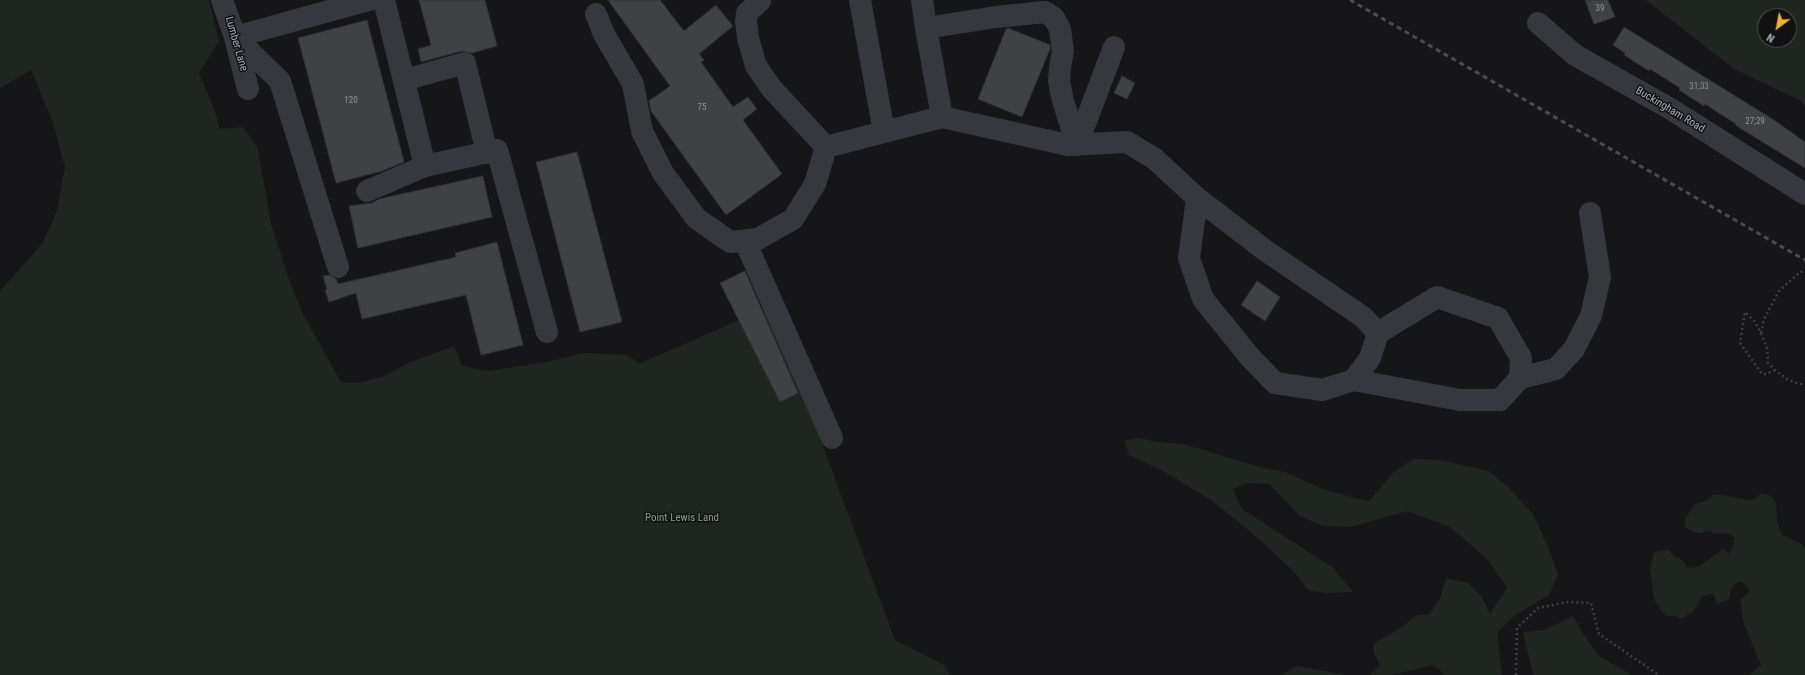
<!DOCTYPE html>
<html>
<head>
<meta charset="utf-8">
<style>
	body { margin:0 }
	#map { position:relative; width:1805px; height:675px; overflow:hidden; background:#161618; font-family:"Roboto Condensed",sans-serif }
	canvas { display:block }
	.north { position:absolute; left:1757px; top:8px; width:40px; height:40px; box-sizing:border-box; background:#111113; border:1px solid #4d4f55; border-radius:50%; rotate:212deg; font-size:11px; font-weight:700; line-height:16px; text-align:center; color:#a8adb8 }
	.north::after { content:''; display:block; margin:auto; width:14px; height:18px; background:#f2b134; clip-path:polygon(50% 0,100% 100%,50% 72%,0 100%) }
</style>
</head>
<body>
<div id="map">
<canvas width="1805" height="675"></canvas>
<div class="north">N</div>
</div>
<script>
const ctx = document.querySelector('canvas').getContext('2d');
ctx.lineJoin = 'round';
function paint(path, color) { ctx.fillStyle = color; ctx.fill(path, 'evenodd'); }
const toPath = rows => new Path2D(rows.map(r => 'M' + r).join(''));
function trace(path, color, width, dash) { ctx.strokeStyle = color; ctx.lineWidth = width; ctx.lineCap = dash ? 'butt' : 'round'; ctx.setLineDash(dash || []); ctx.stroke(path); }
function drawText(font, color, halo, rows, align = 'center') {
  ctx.font = font + ' "Roboto Condensed",sans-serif'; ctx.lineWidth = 3; ctx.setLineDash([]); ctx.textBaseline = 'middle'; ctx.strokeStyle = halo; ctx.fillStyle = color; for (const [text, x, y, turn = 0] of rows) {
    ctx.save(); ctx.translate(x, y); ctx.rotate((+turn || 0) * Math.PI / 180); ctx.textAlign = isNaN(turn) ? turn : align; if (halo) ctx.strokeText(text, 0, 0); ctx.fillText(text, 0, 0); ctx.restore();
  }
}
const green = toPath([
	[0,0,209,0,219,41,199,73,215,111,220,129,243,127,258,149,271,224,288,276,301,310,341,382,357,383,385,376,408,363,454,346,462,366,488,371,546,362,583,353,627,355,639,364,771,306,895,640,944,665,950,675,0,675,0,291,42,244,57,211,65,167,53,123,31,70,0,88],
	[1646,0,1805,0,1805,106,1801,101,1734,69],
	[1765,16,1789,16,1789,40,1765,40],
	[1137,438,1165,443,1184,444,1259,467,1285,472,1320,488,1351,497,1369,501,1393,473,1413,459,1439,460,1489,471,1508,487,1533,514,1548,547,1558,575,1549,595,1514,616,1497,633,1502,675,1446,675,1433,665,1392,675,1370,675,1380,665,1374,654,1374,643,1394,632,1418,615,1428,615,1440,599,1446,578,1468,583,1482,597,1490,614,1507,587,1486,558,1450,527,1407,511,1351,527,1323,526,1300,516,1269,484,1248,483,1233,489,1242,509,1332,567,1353,592,1324,593,1308,590,1296,574,1259,539,1211,500,1163,471,1129,455,1124,441],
	[1761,493,1770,495,1776,503,1777,522,1782,535,1800,543,1805,548,1805,675,1749,675,1761,665,1744,625,1740,600,1749,592,1748,587,1740,581,1732,586,1729,599,1717,604,1713,593,1702,597,1692,613,1686,615,1682,619,1674,616,1666,616,1654,600,1650,568,1654,552,1669,550,1674,556,1682,560,1687,568,1698,567,1723,549,1729,554,1733,547,1734,538,1728,533,1716,534,1709,531,1701,533,1693,532,1685,527,1685,519,1695,504,1707,500,1713,495,1723,495,1747,500,1754,499],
	[1573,616,1583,634,1599,656,1632,675,1533,675,1523,632,1544,630],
	[1296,666,1315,669,1345,675,1281,675]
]);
const building = toPath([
	[419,0,485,0,497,46,472,53,462,51,421,62,418,49,431,45,419,0],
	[608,0,660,0,684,31,716,5,733,26,699,54,704,60,701,62,733,107,748,97,757,109,743,120,782,174,726,215,651,111,649,101,670,86,608,0],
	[1585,0,1608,0,1615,17,1594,24,1585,0],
	[367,20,404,162,382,171,336,183,298,38,367,20],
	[1624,27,1774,120,1805,142,1805,168,1735,125,1736,124,1705,104,1704,106,1679,90,1680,88,1650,69,1649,71,1624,55,1625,53,1613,45,1624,27],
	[1008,28,1050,45,1050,49,1022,117,978,99,1006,29,1008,28],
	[1122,76,1135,83,1127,99,1114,93,1122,76],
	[577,152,622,322,580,332,536,162,577,152],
	[483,176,492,217,358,248,349,206,372,203,379,199,483,176],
	[497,242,523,345,481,355,466,295,362,319,356,293,329,302,325,290,327,289,323,276,329,275,336,279,338,284,456,257,455,253,497,242],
	[745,271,798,393,780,402,720,283,745,271],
	[1257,281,1280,297,1265,321,1241,305,1257,281]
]);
const path = toPath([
	[1761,333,1764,319,1779,291,1800,272,1804,271],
	[1775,370,1766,374,1762,374,1740,343,1745,312,1755,322,1761,333,1767,348,1768,363,1775,370,1787,379,1799,384,1805,384],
	[1516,675,1517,628,1538,608,1567,602,1591,603,1599,634,1659,675]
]);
const minor = toPath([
	[222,0,235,37,248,89],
	[384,0,425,166,497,150,547,332],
	[860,0,884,132],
	[760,1,747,13,746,21,748,38,756,66,772,89,826,147],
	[596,14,604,34,633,84,642,131,663,173,696,218,730,242,758,239,793,219,815,184,826,147],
	[1538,23,1575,55,1669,108,1805,194],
	[926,28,996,17,1045,12,1054,18,1060,29,1063,51,1060,67,1059,81,1063,101,1077,145],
	[235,37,280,81,338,267],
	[235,37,369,0],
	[404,80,465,63,487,153],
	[942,117,1068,145,1127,142,1155,159,1197,198,1266,251,1363,317,1378,333,1370,358,1354,380,1322,390,1275,383,1249,356,1203,299,1189,258,1197,198],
	[1077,145,1114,47],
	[826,147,942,117,926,28,922,0],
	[367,191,425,166],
	[745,241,832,438],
	[1520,378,1556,369,1574,349,1591,316,1600,277,1590,213],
	[1354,380,1460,400,1500,400,1520,378,1521,358,1498,318,1437,297,1378,333]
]);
const rail = toPath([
	[1350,0,1805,260]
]);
const numberNames = [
	["39",1600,9],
	["31;33",1699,87],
	["120",351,101],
	["75",702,108],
	["27;29",1755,122]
];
const streetNames = [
	["Lumber Lane",236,44,74],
	["Buckingham Road",1670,110,31]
];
const parkNames = [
	["Point Lewis Land",682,518]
];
paint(green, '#1e261f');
paint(building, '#404145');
trace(building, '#303034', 1);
trace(path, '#3d3f44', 2.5, [2, 3]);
trace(minor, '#37383d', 22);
trace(rail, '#4a4c52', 3, [5, 4]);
drawText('9px', '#8e929b', null, numberNames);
drawText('11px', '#a8adb8', '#111113', streetNames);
drawText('11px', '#7fa381', '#111113', parkNames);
</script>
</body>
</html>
